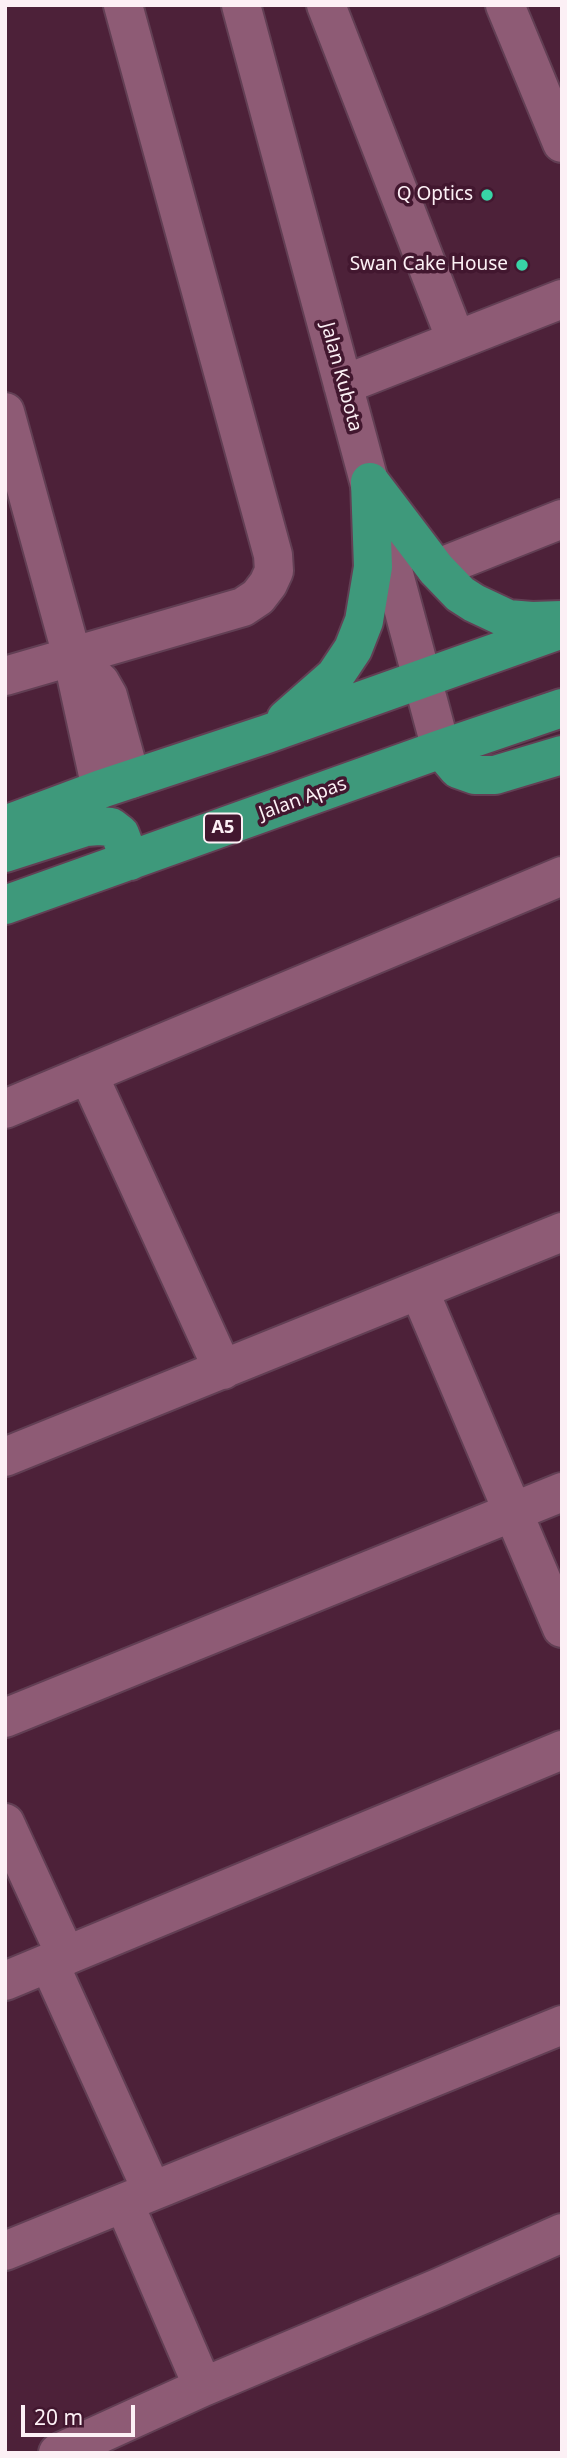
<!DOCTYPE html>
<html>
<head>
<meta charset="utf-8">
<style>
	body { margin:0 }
	#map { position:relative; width:567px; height:2458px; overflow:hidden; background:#4d2139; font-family:"Noto Sans",sans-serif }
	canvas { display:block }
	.frame { position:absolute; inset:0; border:7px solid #fcf0f5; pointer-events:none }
	.scale { position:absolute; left:21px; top:2405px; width:114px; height:32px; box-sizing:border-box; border:4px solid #fcf0f5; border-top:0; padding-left:9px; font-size:21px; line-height:24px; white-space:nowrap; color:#fcf0f5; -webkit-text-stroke:5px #42172f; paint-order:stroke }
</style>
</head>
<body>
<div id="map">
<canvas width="567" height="2458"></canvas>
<div class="frame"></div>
<div class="scale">20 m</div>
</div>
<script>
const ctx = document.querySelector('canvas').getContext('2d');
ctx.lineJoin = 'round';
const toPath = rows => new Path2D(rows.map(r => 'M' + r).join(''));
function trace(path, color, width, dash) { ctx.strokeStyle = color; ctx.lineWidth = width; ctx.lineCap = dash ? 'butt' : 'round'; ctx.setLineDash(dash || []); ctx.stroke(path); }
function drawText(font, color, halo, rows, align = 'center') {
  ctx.font = font + ' "Noto Sans",sans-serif'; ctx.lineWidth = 7; ctx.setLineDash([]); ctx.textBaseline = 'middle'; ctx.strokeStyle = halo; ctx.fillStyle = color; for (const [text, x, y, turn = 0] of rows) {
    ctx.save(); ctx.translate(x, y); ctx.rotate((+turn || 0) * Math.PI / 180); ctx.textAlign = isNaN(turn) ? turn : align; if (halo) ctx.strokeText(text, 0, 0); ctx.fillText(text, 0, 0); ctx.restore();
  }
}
const minor = toPath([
	[241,5,441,749],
	[326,5,456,340],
	[505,5,562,143],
	[343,385,562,299],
	[5,412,72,656,101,789],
	[436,569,562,519],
	[76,660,100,682,108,696,131,779],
	[5,676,243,607,258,597,268,584,274,571,273,555,123,5],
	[88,1074,223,1370],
	[5,1109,562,876],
	[419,1290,562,1628],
	[5,1457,562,1232],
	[5,1718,562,1492],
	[5,1823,66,1956],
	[49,1963,152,2191],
	[5,1981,562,1750],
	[124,2203,203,2387],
	[5,2251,562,2025],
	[58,2453,203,2387,438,2288,562,2233]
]);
const highway = toPath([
	[370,482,436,569,460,594,474,603,508,619,532,621,562,620],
	[286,719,335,676,353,649,364,621,373,567,370,482],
	[441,749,458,769,475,775,495,775,562,755],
	[5,825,101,789,267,734,562,629],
	[5,853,86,827,99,826,111,827,120,834,130,861],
	[5,905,441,749,562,708]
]);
const markers = [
	[487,195,7,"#38d4a6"],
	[522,265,7,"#38d4a6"]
];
const shields = [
	[223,828,38]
];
const shieldNames = [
	["A5",223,828]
];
const poiNames = [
	["Q Optics",473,195],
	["Swan Cake House",508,265]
];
const streetNames = [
	["Jalan Kubota",341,377,75],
	["Jalan Apas",303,799,-20]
];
trace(minor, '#623f54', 42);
trace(highway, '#623f54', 42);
trace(minor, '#8e5b75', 38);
trace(highway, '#3e997b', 38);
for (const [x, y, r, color] of markers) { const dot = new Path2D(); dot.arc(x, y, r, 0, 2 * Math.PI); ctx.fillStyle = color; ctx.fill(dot); trace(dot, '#42172f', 2.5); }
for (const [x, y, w] of shields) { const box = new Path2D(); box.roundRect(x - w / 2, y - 14.5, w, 29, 5); ctx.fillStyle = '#42172f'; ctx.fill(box); trace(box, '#fcf0f5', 2); }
drawText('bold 18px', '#fcf0f5', null, shieldNames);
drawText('19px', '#fcf0f5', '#42172f', poiNames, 'right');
drawText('19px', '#fcf0f5', '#42172f', streetNames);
</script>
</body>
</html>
